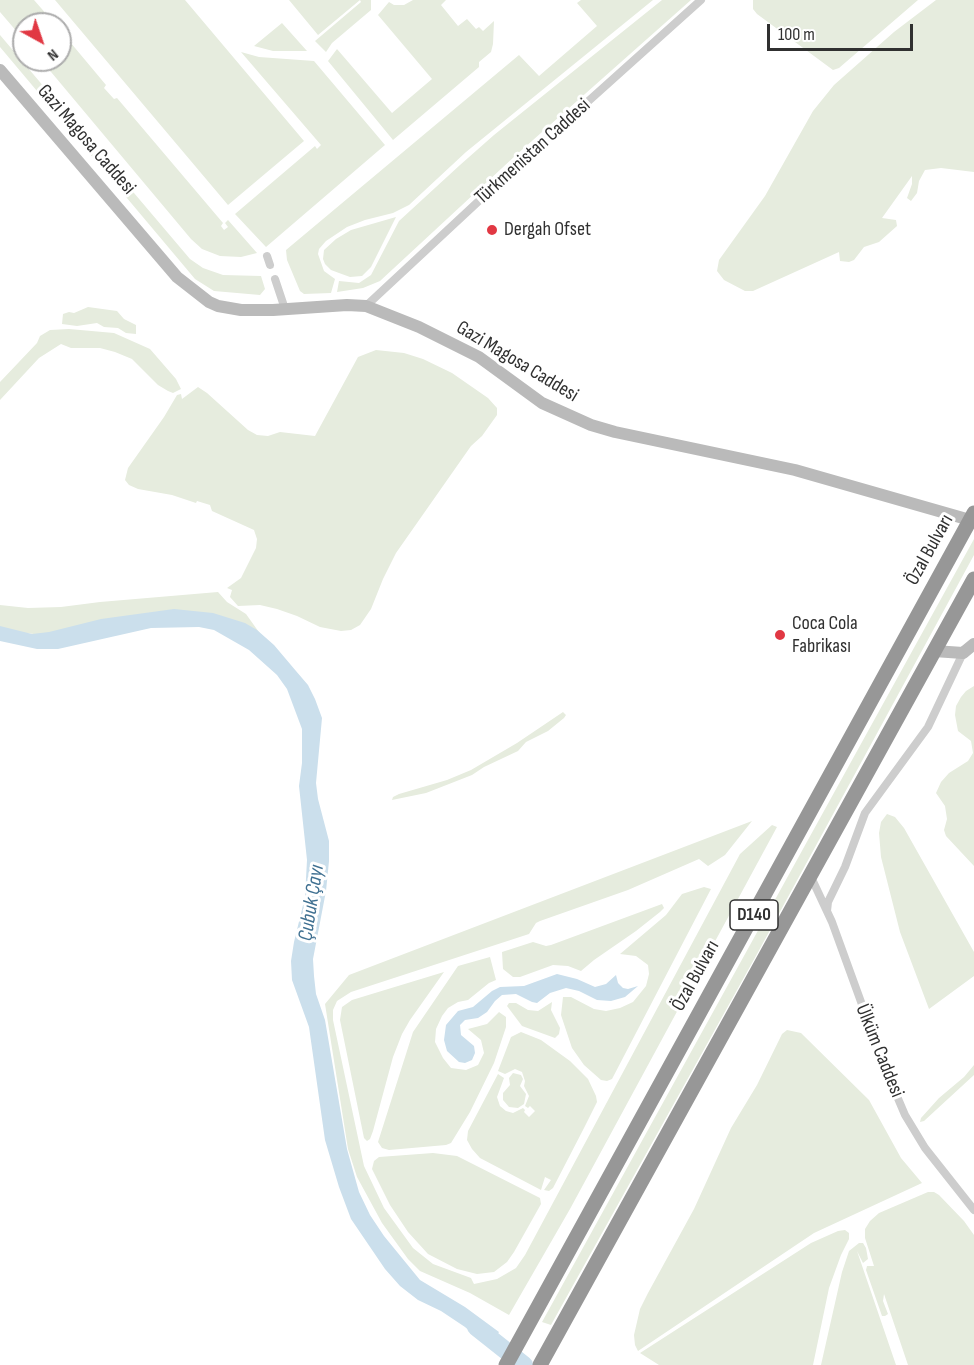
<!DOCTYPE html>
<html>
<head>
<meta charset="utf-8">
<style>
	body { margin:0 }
	#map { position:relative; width:974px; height:1365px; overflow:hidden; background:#fff; font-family:"Sofia Sans Condensed",sans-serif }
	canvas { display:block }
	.north { position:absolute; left:12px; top:12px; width:60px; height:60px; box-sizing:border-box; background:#fff; border:2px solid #acacac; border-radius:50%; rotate:140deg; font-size:16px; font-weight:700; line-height:24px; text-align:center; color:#303030 }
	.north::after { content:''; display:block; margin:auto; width:21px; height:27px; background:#e13843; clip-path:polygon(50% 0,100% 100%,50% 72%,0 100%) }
	.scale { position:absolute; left:767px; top:24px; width:146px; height:27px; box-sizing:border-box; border:3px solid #303030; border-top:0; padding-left:8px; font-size:18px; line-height:21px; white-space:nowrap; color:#303030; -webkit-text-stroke:4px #fff; paint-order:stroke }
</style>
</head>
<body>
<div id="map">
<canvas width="974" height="1365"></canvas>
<div class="north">N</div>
<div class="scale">100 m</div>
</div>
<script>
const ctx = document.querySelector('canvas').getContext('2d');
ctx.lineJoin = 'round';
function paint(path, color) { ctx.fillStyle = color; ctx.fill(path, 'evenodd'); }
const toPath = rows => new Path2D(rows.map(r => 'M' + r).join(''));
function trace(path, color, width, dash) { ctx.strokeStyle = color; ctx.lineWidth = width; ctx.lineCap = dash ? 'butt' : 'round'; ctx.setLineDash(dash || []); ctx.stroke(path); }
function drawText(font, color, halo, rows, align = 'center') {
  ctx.font = font + ' "Sofia Sans Condensed",sans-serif'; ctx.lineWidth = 6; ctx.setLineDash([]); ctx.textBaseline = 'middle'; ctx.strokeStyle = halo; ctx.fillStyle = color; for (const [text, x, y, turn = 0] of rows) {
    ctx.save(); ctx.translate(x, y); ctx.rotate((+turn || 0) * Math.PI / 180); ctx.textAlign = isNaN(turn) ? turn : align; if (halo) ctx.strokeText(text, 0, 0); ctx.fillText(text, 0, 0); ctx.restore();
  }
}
const green = toPath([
	[0,0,34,0,55,24,24,24,24,40,0,12],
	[55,0,185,0,304,141,228,205],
	[289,0,360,0,318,35],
	[360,0,371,0,371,10,332,43,326,52,315,41,361,2],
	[413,0,446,0,441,5,458,26,467,19,476,29,479,27,483,31,494,21,493,44,491,52,479,62,479,67,393,140,328,61,337,49,392,113,432,79,378,15,389,2,394,5,404,5],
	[581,0,653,0,466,152,409,205,393,213,365,220,347,227,326,241,319,249,318,254,324,271,335,279,331,293,304,294,300,291,287,260,286,250,519,55,539,76,597,26,577,3],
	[662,0,691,0,515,156,380,281,363,288,337,292,339,281,359,283,371,275,399,221,460,165,494,135],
	[753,0,918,0,839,68,833,70,757,14,753,9],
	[936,0,974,0,974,172,941,168,925,170,919,181,917,193,911,201,907,198,912,184,912,176,882,218,896,220,897,226,879,242,864,247,854,260,849,262,840,261,839,252,753,291,745,291,724,280,717,271,719,260,765,196,813,111,834,85,894,32],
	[282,23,307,51,273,51,254,46],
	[60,30,106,85,104,88,114,99,117,98,223,223,221,226,224,230,228,227,225,223,228,220,257,253,241,257,220,256,202,249,191,239,41,60,60,60],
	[0,35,190,259,203,268,223,275,261,276,265,289,260,295,214,291,195,279,0,47],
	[241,52,259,57,314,61,385,145,266,247,235,214,315,146,317,149,321,145],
	[396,217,371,267,362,276,350,277,339,273,331,270,325,264,323,259,324,250,336,239,351,230],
	[88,307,117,311,124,319,136,325,136,334,126,333,118,328,104,327,97,323,77,326,62,324,63,314,69,312,74,313],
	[69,329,114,333,150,349,176,379,181,389,173,393,168,391,158,385,132,359,115,352,100,348,71,348,61,344,39,358,0,400,0,382,37,343,40,336,50,330],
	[376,350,404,353,423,359,452,373,488,398,497,408,497,415,482,436,471,446,396,553,383,579,371,609,360,625,351,630,341,631,320,627,297,616,277,609,260,605,238,606,230,597,232,590,227,588,241,578,256,548,257,539,254,530,212,511,210,505,197,501,196,503,172,495,138,489,129,485,125,480,128,468,164,417,177,395,181,394,182,399,198,387,207,393,248,430,257,435,268,436,280,432,315,436,358,357],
	[974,539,974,555,757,954,551,1325,542,1322],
	[218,592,227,602,246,614,266,642,212,616,42,635,0,630,0,605,28,608,61,607,100,602],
	[974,686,974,866,946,836,944,830,947,819,945,806,936,793,941,782,949,773,968,761,973,753,971,741,958,731,955,715,956,706,961,697,966,691],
	[563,712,566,715,564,718,548,731,526,742,518,751,484,767,472,775,426,793,392,800,393,797,399,794,447,780,471,770,517,743],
	[887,814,895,817,904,828,974,952,974,976,929,1009,900,932,881,857,879,833,881,822],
	[752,821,725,855,708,866,699,859,628,890,540,921,536,923,529,934,351,992,337,1001,333,1010,333,1020,364,1166,384,1208,413,1248,433,1264,471,1278,474,1284,497,1279,516,1268,525,1255,740,854,772,825,777,827,570,1209,509,1315,470,1293,420,1271,408,1259,382,1223,357,1177,348,1149,325,1004,349,975],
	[704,887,711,889,612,1079,607,1081,601,1080,584,1065,572,1048,561,1015,563,997,571,997,594,1009,606,1011,620,1008,633,1002,646,986,649,974,648,965,636,956,620,954,666,915,682,894],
	[662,904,664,908,660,912,636,931,594,960,581,971,568,966,553,965,520,977,513,977,503,969,502,952,533,942,546,946,551,945],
	[490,957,496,980,489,983,468,1000,458,1002,448,1008,442,1016,436,1029,435,1042,443,1058,451,1068,466,1070,478,1065,484,1053,481,1040,468,1029,487,1024,499,1012,506,1017,506,1027,494,1063,470,1112,451,1143,446,1145,389,1150,382,1148,378,1142,413,1032,458,966],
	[444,972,410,1020,402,1034,393,1057,373,1131,370,1139,367,1141,364,1138,340,1020,342,1007,352,1000],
	[552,1002,551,1010,560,1028,559,1034,555,1038,522,1026,507,1006,509,1003,516,1003,528,1010,538,1011],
	[787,1030,801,1033,869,1100,901,1158,922,1183,814,1233,638,1351,635,1345,634,1335,640,1309,648,1293,694,1209,731,1128,757,1085,782,1034],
	[521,1032,541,1040,570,1061,588,1079,596,1096,597,1102,584,1128,553,1188,549,1191,544,1190,551,1180,545,1177,541,1190,480,1158,472,1149,467,1140,468,1131,498,1074,504,1078,497,1097,500,1106,506,1111,513,1113,523,1108,525,1110,524,1112,529,1117,535,1111,530,1106,528,1108,525,1106,529,1096,524,1086,525,1081,522,1072,515,1069,505,1074,498,1071,511,1037],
	[974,1065,974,1075,924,1121,920,1122,921,1118,939,1098,964,1077],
	[513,1073,521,1075,523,1079,520,1086,526,1094,524,1104,518,1108,509,1107,503,1100,503,1093,510,1085,509,1078],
	[433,1153,457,1156,540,1198,541,1204,514,1252,507,1262,494,1272,477,1274,457,1269,428,1254,408,1232,390,1205,372,1169,374,1161,379,1157],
	[928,1192,934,1192,939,1195,964,1221,974,1235,974,1365,908,1365,884,1294,883,1301,888,1314,885,1316,882,1316,866,1270,867,1266,874,1266,865,1238,865,1229,870,1221,879,1213],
	[845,1230,849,1233,849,1239,841,1255,829,1288,813,1365,659,1365,640,1353,811,1243,838,1231],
	[859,1243,863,1243,866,1248,868,1259,863,1263,857,1251,896,1365,821,1365,842,1272,849,1251]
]);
const water = toPath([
	[174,609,213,613,245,623,257,630,274,645,296,671,308,685,315,699,322,718,316,783,318,799,329,841,329,861,326,891,313,959,314,976,316,994,325,1020,347,1149,359,1192,370,1215,384,1236,420,1280,465,1307,499,1332,489,1348,465,1327,441,1311,418,1300,400,1286,385,1269,351,1219,339,1187,325,1140,309,1027,292,980,291,961,294,942,305,897,307,860,299,786,302,763,302,729,287,689,277,675,249,650,214,630,199,627,151,628,58,649,37,649,0,641,0,626,32,634,49,632,101,619],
	[557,974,577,979,595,987,606,984,616,975,618,983,623,988,628,989,638,986,625,997,611,1001,597,1000,579,991,566,988,550,993,537,1003,532,1002,516,994,502,995,495,1001,487,1012,478,1018,465,1020,460,1025,461,1035,474,1046,475,1053,472,1060,465,1063,459,1062,447,1051,444,1040,446,1025,458,1011,473,1007,492,991,500,987,524,986]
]);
const river = toPath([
	[476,1327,524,1365]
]);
const street = toPath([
	[267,256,270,265],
	[275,279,285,309],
	[366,306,525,158,701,0],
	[811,877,832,922,885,1068,905,1115,925,1148,974,1210],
	[827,911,828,902,845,867,865,813,928,727,963,653]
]);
const secondary = toPath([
	[0,70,177,277,209,302,218,306,241,310,273,310,347,305,366,306,419,327,479,357,542,403,591,425,615,432,795,470,970,520],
	[934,651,963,653,974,644]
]);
const highway = toPath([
	[506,1365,974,513],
	[540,1365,974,579]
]);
const markers = [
	[492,230,6,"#e13843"],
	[780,635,6,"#e13843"]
];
const shields = [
	[754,915,48]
];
const shieldNames = [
	["D140",754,915]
];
const streetNames = [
	["Gazi Magosa Caddesi",86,140,49],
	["Türkmenistan Caddesi",533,152,-42],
	["Gazi Magosa Caddesi",517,362,31],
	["Özal Bulvarı",930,550,-61],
	["Özal Bulvarı",696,976,-61],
	["Ülküm Caddesi",879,1051,68]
];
const poiNames = [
	["Dergah Ofset",504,230],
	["Coca Cola",792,624],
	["Fabrikası",792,647]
];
const waterNames = [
	["Çubuk Çayı",312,903,-81]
];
paint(green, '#e6ecde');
paint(water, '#cbdfec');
trace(river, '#cbdfec', 18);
trace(street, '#cdcdcd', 8);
trace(secondary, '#bababa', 12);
trace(highway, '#979797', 15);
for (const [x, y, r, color] of markers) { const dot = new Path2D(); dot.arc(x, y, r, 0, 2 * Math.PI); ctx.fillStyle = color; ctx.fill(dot); trace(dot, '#fff', 2); }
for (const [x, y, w] of shields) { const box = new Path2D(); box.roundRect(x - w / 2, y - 15, w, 30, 4.5); ctx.fillStyle = '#fff'; ctx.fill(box); trace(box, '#303030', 1.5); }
drawText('bold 18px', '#303030', null, shieldNames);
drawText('20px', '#303030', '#fff', streetNames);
drawText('20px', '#303030', '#fff', poiNames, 'left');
drawText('italic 21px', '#3f7091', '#fff', waterNames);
</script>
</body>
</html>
